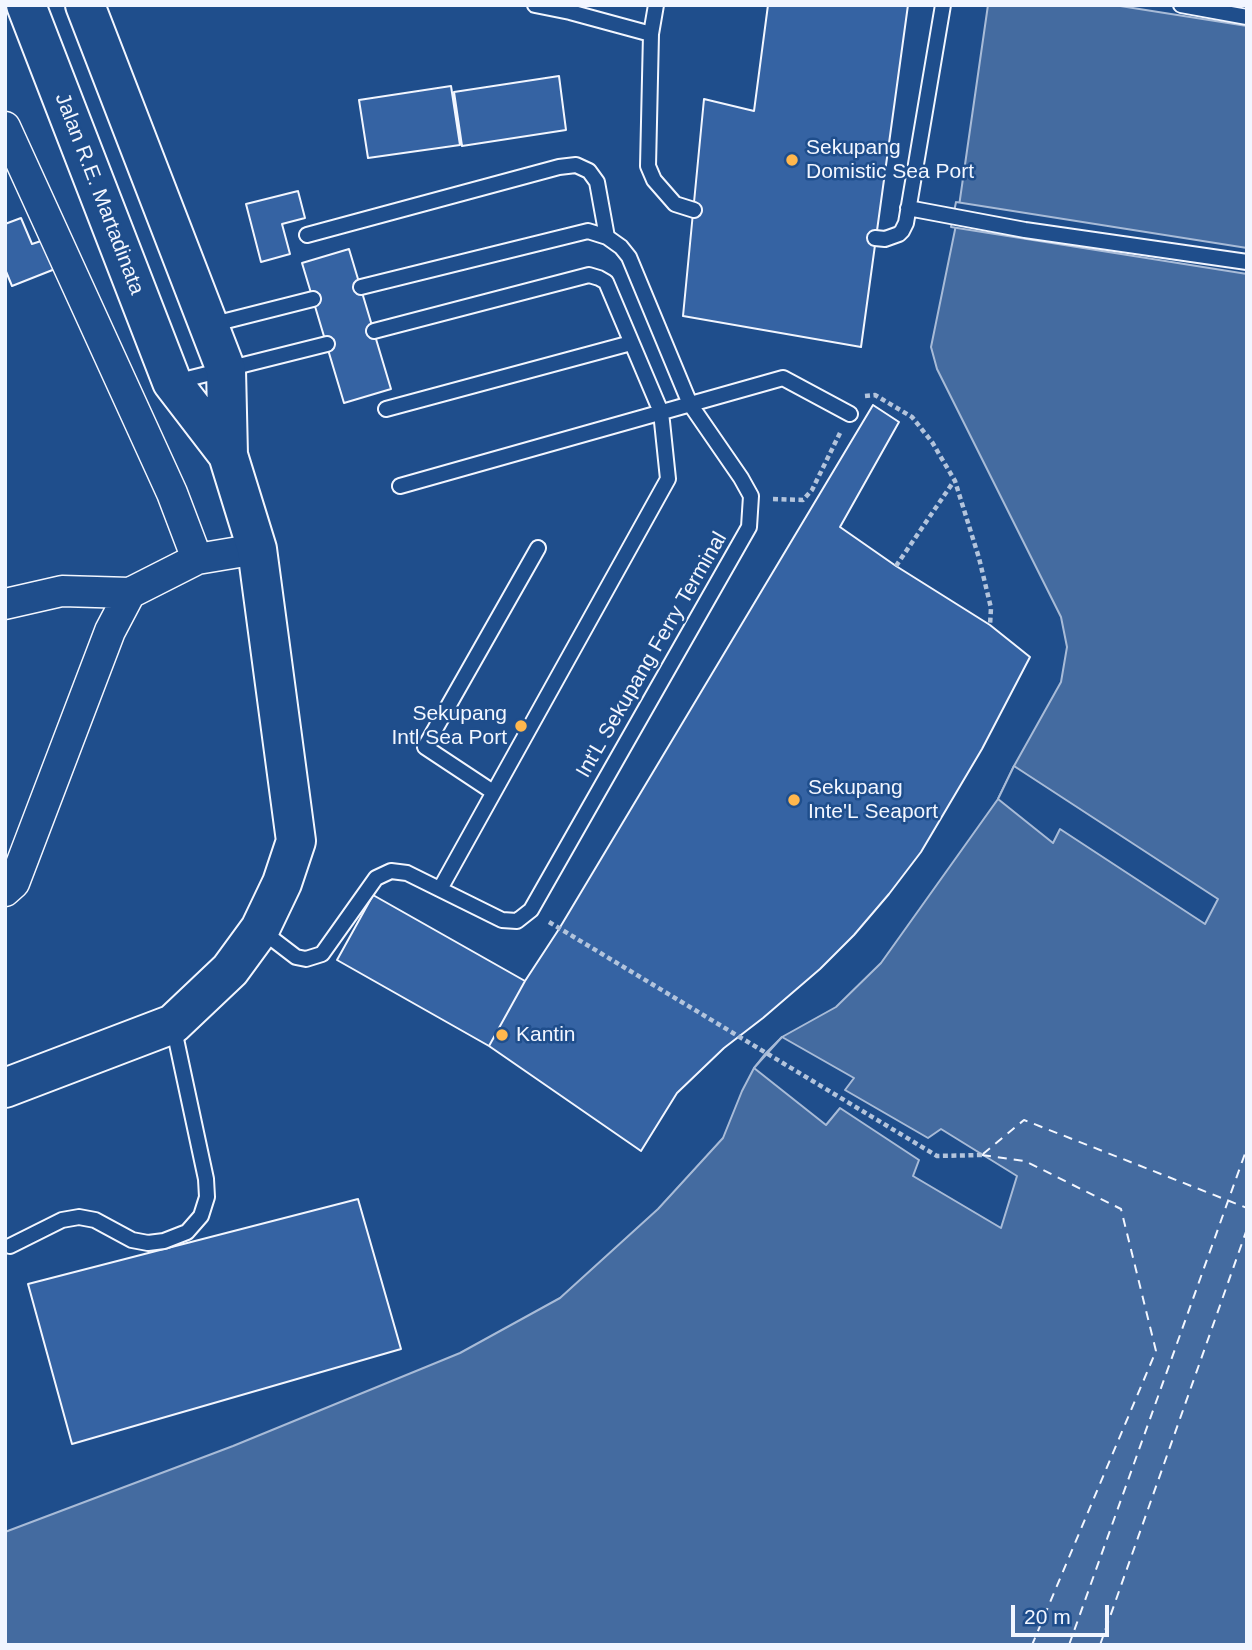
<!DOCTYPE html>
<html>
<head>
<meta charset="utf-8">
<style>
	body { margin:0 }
	#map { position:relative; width:1252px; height:1650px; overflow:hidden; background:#1f4e8c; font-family:Helvetica,sans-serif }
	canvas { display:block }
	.frame { position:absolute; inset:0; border:7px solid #f2f6ff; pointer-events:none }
	.scale { position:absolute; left:1011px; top:1605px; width:98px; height:32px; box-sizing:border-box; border:4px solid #f2f6ff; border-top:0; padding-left:9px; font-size:21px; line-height:24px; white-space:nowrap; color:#f2f6ff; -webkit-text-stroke:5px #1f4e8c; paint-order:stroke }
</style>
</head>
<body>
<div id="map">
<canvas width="1252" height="1650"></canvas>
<div class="frame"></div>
<div class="scale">20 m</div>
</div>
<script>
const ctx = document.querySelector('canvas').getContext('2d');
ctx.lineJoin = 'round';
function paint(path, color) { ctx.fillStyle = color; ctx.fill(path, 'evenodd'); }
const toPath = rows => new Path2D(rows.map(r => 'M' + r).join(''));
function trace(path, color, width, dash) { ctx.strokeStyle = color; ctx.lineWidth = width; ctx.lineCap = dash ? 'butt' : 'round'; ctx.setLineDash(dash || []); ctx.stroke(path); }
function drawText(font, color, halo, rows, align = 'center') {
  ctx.font = font + ' Helvetica,sans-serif'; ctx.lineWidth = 5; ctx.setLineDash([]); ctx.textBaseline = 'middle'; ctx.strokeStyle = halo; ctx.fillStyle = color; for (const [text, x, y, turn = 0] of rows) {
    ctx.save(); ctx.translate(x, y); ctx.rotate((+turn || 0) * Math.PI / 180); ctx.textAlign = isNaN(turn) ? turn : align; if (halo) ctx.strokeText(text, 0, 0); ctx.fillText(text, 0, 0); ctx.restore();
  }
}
const water = toPath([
	[988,5,1247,5,1247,1645,5,1645,5,1532,233,1446,460,1353,560,1298,658,1209,723,1138,742,1091,754,1068,765,1054,782,1037,836,1007,881,963,998,799,1014,766,1061,682,1067,647,1061,617,937,369,931,347,957,220,988,5]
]);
const pier = toPath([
	[1114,5,1247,5,1247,26,1114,5],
	[956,202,1247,248,1247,274,951,227,956,202],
	[1014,766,1218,899,1205,924,1060,829,1053,843,998,799,1014,766],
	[782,1037,854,1078,845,1090,928,1138,941,1129,1017,1176,1001,1228,913,1176,919,1160,840,1108,826,1125,754,1068,782,1037]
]);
const ferry = toPath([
	[983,1154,1024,1120,1247,1208],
	[982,1155,1025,1161,1121,1209,1156,1351,1032,1645],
	[1069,1645,1247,1148],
	[1100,1645,1247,1229]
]);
const building = toPath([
	[768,5,908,5,861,347,683,316,704,99,754,111,768,5],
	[559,76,566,130,462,146,454,92,559,76],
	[451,86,460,145,368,158,359,100,451,86],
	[298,191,305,218,282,224,290,254,261,262,246,204,298,191],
	[21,218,32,244,44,240,55,269,12,286,5,269,5,224,21,218],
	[349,249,391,389,344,403,302,263,349,249],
	[873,405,899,422,840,527,896,566,990,625,1030,657,982,749,921,852,889,894,854,935,820,969,763,1018,724,1048,677,1093,641,1151,489,1046,525,981,559,929,873,405],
	[373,895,525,981,489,1046,337,960,373,895],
	[358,1199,401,1349,72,1444,28,1284,358,1199]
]);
const path = toPath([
	[865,396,875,395,912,417,932,442,955,481,979,558,991,608,990,625],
	[773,499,803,500,812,490,840,433],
	[896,566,954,481],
	[549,922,937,1156,982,1155]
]);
const lane = toPath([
	[535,5,570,12,651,34],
	[656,5,651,34,648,166,654,180,675,204,694,210],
	[1181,5,1247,17],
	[908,208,1025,230,1247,262],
	[307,235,559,167,576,165,589,171,597,182,607,237],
	[875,238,885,239,899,234,902,231,906,223,943,5],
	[210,325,313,299],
	[374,331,589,275,599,278,606,282,661,412,668,479,440,889],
	[175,382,327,344],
	[386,409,631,343],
	[400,486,783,378,850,414],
	[493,792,425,747,538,548],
	[262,931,296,957,306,959,322,954,376,878,391,871,407,873,502,920,517,921,531,910,749,527,751,496,741,478,690,404,629,257,621,247,607,237,588,231,361,287],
	[10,1246,62,1220,79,1217,95,1220,132,1240,148,1243,164,1241,187,1232,201,1216,207,1197,206,1179,173,1025]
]);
const street = toPath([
	[5,127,172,493,197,559,257,549],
	[5,604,62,591,130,593],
	[5,891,14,883,110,631,130,593,197,559]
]);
const secondary = toPath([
	[26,5,172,382,228,455],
	[5,1088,173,1024,230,970,260,929,282,883,296,841,257,549,228,455,226,370,85,5]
]);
const markers = [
	[792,160,7,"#ffb74d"],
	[521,726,7,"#ffb74d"],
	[794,800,7,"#ffb74d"],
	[502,1035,7,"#ffb74d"]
];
const poiNames = [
	["Sekupang",806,148],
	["Domistic Sea Port",806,172],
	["Sekupang",507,714,"right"],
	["Intl Sea Port",507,738,"right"],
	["Sekupang",808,788],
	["Inte'L Seaport",808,812],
	["Kantin",516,1035]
];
const streetNames = [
	["Jalan R.E. Martadinata",99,194,69],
	["Int'L Sekupang Ferry Terminal",652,655,-60]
];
paint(water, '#446ba0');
trace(water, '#a8bbd7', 2);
paint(pier, '#1f4e8c');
trace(pier, '#a8bbd7', 2);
trace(ferry, '#f2f6ff', 2, [9, 7]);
paint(building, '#3563a3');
trace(building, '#f2f6ff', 2);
trace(lane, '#f2f6ff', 18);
trace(street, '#f2f6ff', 33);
trace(secondary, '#f2f6ff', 42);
trace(path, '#b3c4dc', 4.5, [5, 3.5]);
trace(lane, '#1f4e8c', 14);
trace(street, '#1f4e8c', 30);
trace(secondary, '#1f4e8c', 38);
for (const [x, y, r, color] of markers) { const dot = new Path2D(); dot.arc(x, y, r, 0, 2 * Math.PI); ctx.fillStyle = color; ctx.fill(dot); trace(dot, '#1f4e8c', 2.5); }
drawText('21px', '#f2f6ff', '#1f4e8c', poiNames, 'left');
drawText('21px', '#f2f6ff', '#1f4e8c', streetNames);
</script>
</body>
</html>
